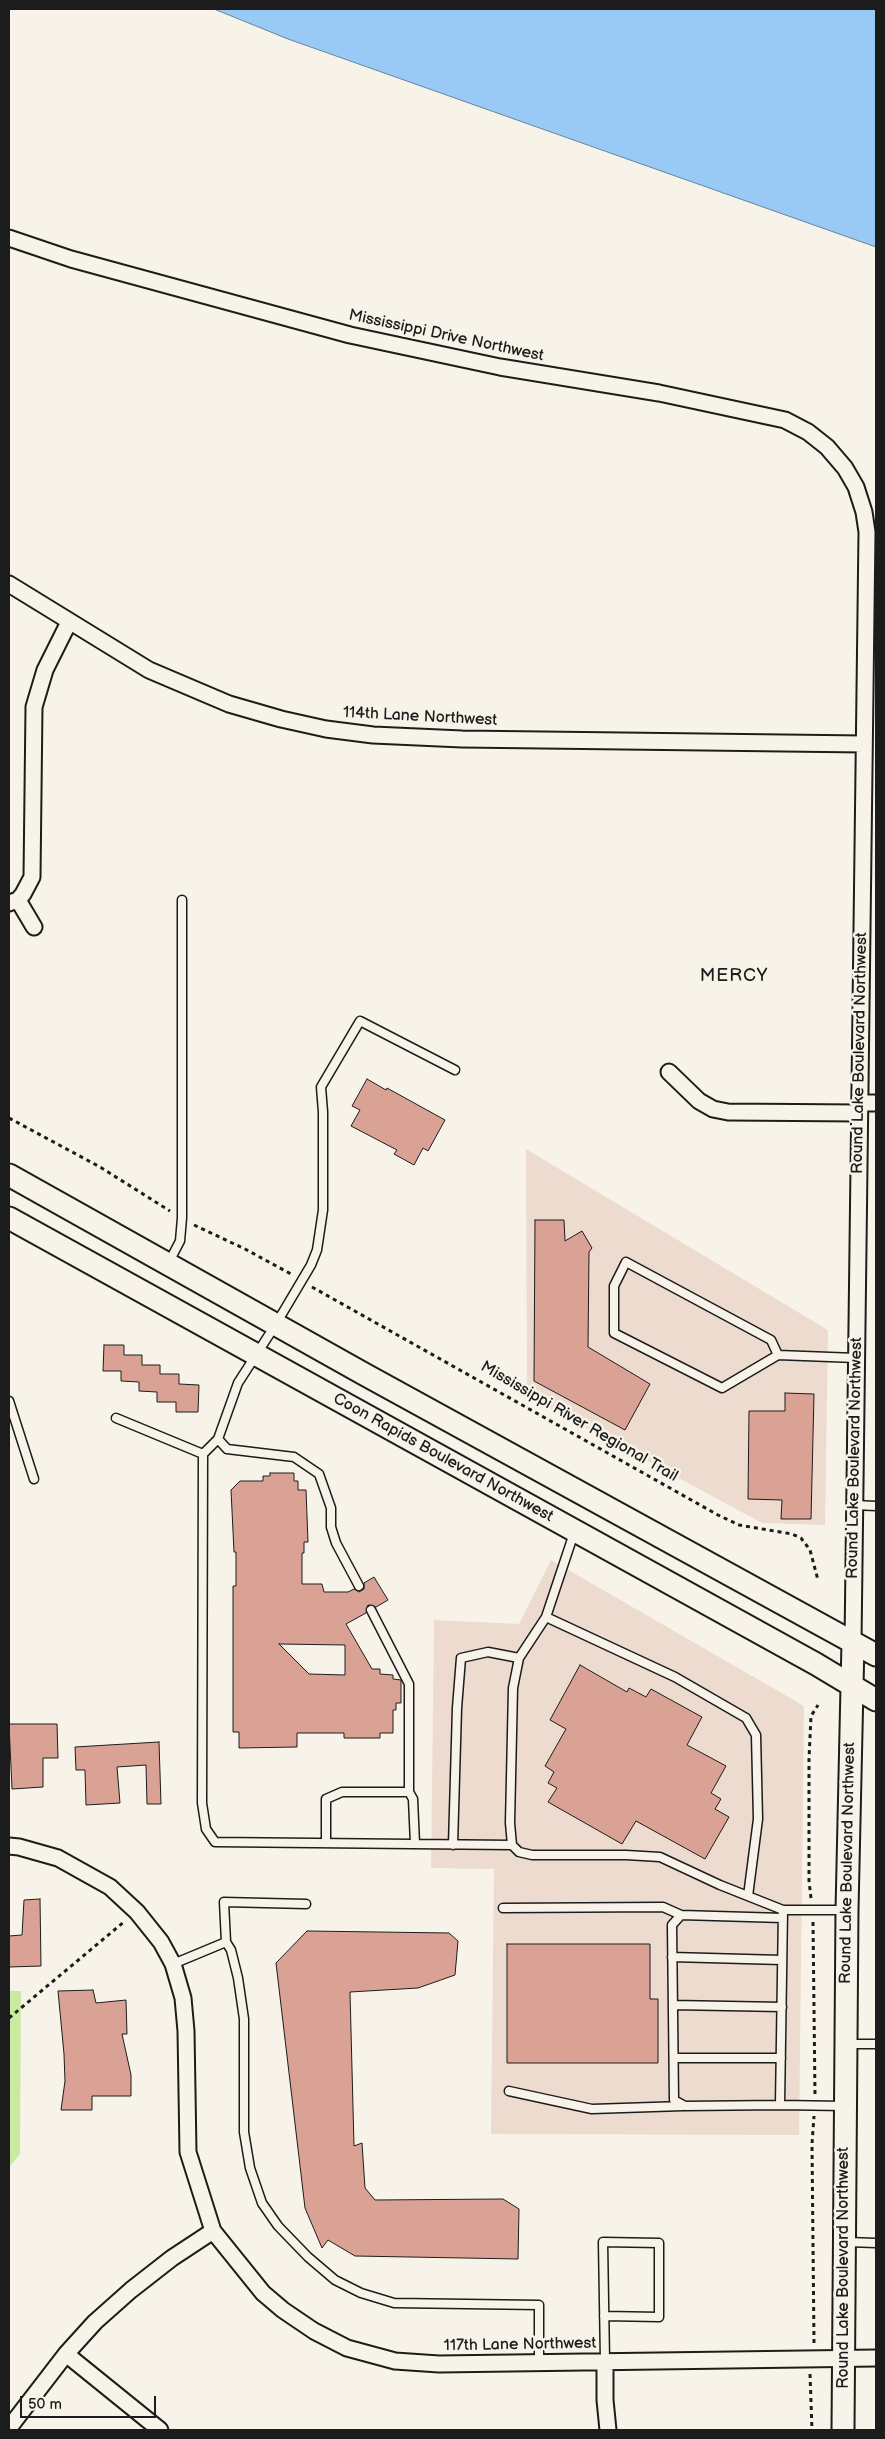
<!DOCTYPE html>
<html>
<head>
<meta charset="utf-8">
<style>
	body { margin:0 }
	#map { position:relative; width:885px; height:2439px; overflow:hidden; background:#f7f3e8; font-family:"Balsamiq Sans",sans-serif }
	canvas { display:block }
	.frame { position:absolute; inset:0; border:10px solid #1c1c1c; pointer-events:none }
	.scale { position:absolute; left:20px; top:2396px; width:136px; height:22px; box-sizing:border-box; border:2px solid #1c1c1c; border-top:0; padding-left:6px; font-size:15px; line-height:18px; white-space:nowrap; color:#1c1c1c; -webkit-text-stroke:4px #f7f3e8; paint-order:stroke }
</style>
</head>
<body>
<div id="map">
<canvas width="885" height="2439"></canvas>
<div class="frame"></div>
<div class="scale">50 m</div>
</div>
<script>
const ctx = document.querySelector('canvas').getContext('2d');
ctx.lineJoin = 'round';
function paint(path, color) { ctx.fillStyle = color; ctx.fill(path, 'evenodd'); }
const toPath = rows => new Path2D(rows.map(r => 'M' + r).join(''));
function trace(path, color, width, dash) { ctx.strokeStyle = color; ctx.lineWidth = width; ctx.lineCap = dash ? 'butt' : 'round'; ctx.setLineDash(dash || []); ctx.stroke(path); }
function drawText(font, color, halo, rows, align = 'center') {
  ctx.font = font + ' "Balsamiq Sans",sans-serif'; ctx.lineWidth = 5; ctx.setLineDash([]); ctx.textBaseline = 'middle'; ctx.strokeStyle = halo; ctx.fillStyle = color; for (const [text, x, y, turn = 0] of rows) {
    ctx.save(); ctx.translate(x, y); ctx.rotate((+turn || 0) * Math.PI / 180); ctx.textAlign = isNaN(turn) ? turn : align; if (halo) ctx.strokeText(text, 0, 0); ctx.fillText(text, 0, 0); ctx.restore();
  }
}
const built = toPath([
	[526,1149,828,1330,825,1525,762,1523,527,1396],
	[551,1560,804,1706,799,2135,491,2134,494,1869,431,1868,434,1620,519,1624]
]);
const green = toPath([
	[9,1991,21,1991,20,2154,9,2167]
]);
const water = toPath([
	[214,9,876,9,876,247,288,39,214,9]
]);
const building = toPath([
	[367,1079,386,1090,387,1088,445,1120,428,1151,423,1148,414,1165,394,1154,397,1150,351,1126,360,1110,352,1106,367,1079],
	[535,1220,564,1220,565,1241,582,1231,592,1248,589,1252,588,1347,650,1384,625,1430,534,1381,535,1220],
	[104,1345,124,1345,124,1355,142,1355,142,1365,160,1365,160,1374,179,1374,179,1384,199,1385,198,1412,176,1412,176,1402,157,1402,157,1392,139,1391,139,1382,121,1381,121,1371,103,1371,104,1345],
	[785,1393,814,1394,811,1519,781,1519,782,1500,748,1499,749,1411,785,1411,785,1393],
	[270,1473,294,1473,294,1481,298,1481,298,1490,306,1490,308,1542,304,1542,304,1553,302,1553,302,1584,322,1584,324,1592,348,1592,354,1589,359,1592,364,1589,364,1583,374,1577,388,1600,376,1607,368,1605,366,1613,346,1624,372,1669,380,1669,380,1674,393,1675,393,1679,401,1680,401,1703,396,1703,396,1710,393,1710,393,1733,380,1733,380,1738,344,1738,344,1733,297,1733,297,1747,239,1748,239,1732,233,1732,233,1586,236,1586,236,1552,234,1552,231,1490,240,1481,263,1481,263,1476,270,1476,270,1473],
	[279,1644,345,1645,345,1675,309,1674,279,1644],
	[580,1665,627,1692,629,1688,646,1697,651,1689,702,1717,687,1745,726,1766,711,1793,721,1799,715,1809,729,1817,705,1859,636,1821,622,1844,548,1802,557,1788,548,1783,554,1772,545,1766,566,1729,550,1720,580,1665],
	[9,1724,57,1724,58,1758,43,1758,43,1787,12,1789,9,1724],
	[159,1742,161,1804,147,1804,146,1765,117,1767,120,1803,86,1805,85,1770,76,1770,75,1747,159,1742],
	[40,1899,41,1966,9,1967,9,1936,22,1935,24,1900,40,1899],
	[307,1931,449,1933,458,1941,455,1975,418,1988,350,1992,354,2146,362,2143,365,2188,375,2200,503,2199,519,2209,518,2259,355,2256,328,2240,322,2248,305,2208,276,1963,307,1931],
	[507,1944,650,1944,650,1999,658,1999,658,2063,507,2063,507,1944],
	[93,1990,96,2003,126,2000,127,2034,122,2034,131,2075,131,2096,92,2096,92,2110,61,2110,65,2081,64,2054,58,1991,93,1990]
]);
const path = toPath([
	[9,1118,100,1167,170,1211],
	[194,1225,245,1249,291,1274],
	[312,1287,718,1515,739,1525,792,1534,801,1538,810,1550,818,1580],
	[811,1898,809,1881,809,1759,811,1716,818,1705],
	[813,1922,815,2095],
	[9,2018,125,1921],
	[814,2343,812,2144,814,2116],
	[810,2374,812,2430]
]);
const service = toPath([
	[169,1262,180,1241,182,1218,182,900],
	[778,1355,771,1340,626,1262,614,1286,614,1333,722,1388,778,1355,856,1358],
	[9,1401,34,1479],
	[116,1418,203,1454],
	[218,1439,203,1454,202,1803,206,1829,215,1842,512,1845],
	[854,1505,876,1506],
	[574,1533,546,1617,519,1658,513,1688,510,1823,512,1845,519,1852,532,1855,626,1855,660,1857,720,1885,783,1910],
	[359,1586,336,1543,331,1527,331,1508,319,1474,294,1457,227,1449,218,1439,238,1383,276,1324,311,1265,317,1250,323,1210,323,1112,321,1087,360,1021,455,1070],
	[371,1610,409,1684,409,1792],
	[546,1617,675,1677,746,1718,756,1735,758,1819,748,1896],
	[326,1843,326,1799,342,1792,409,1792,413,1799,415,1844],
	[453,1845,457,1708,461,1658,488,1652,519,1658],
	[503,1908,663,1907,681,1915],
	[226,1942,224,1902,306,1904],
	[672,1957,782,1960],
	[173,1964,226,1942,231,1950,238,1978,244,2019,244,2132,250,2168,262,2203,278,2226,308,2257,335,2280,361,2293,394,2303,539,2305,539,2362],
	[673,2005,782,2007],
	[848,2044,876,2044],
	[674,2058,781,2058],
	[509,2091,592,2109,683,2106],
	[780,2105,685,2106,674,2100,672,1925,681,1915,783,1918],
	[844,2106,780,2105,783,1910,845,1910],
	[847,2242,876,2243],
	[604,2316,659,2317,659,2243,603,2242,605,2361]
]);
const minor = toPath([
	[9,238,71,259,350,335,500,367,659,393,785,420,808,432,827,447,845,468,856,487,864,512,867,532,853,1642],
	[9,584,149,670,229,704,281,719,326,729,373,735,462,739,864,744],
	[18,900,34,927],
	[9,903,18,900,23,894,32,877,34,707,45,670,69,622],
	[669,1072,699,1101,713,1109,728,1112,859,1113],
	[859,1103,876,1103],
	[9,1846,19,1847,58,1858,110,1887,137,1912,161,1942,173,1964,183,1998,186,2031,188,2152,213,2231,263,2293,283,2310,314,2331,347,2348,395,2361,439,2364,876,2358],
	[66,2354,160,2430],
	[605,2361,605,2400,608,2430],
	[9,2428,66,2354,95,2322,131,2290,172,2258,213,2231]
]);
const secondary = toPath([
	[9,1175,364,1374,876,1655],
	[9,1218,816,1664,876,1700],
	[843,2430,847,1910,853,1642]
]);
const streetNames = [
	["Mississippi Drive Northwest",446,336,12],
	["114th Lane Northwest",420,717,3],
	["Round Lake Boulevard Northwest",860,1053,-89],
	["Mississippi River Regional Trail",579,1422,30],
	["Coon Rapids Boulevard Northwest",443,1458,29],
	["Round Lake Boulevard Northwest",855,1458,-89],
	["Round Lake Boulevard Northwest",848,1863,-89],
	["Round Lake Boulevard Northwest",844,2268,-90],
	["117th Lane Northwest",520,2345,-1]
];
const neighbourhoodNames = [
	["MERCY",734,976]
];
paint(built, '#eedbcf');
paint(green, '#caeaa2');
paint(water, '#98caf5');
trace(water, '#66849e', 1);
paint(building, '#daa294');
trace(building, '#1c1c1c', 1);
trace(service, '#1c1c1c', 11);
trace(minor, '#1c1c1c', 19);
trace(secondary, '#1c1c1c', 25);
trace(path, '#1c1c1c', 3, [4, 4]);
trace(service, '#f7f3e8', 8);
trace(minor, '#f7f3e8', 15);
trace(secondary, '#f7f3e8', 21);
drawText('16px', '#1c1c1c', '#f7f3e8', streetNames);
ctx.letterSpacing = '1px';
drawText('18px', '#1c1c1c', '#f7f3e8', neighbourhoodNames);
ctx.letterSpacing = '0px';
</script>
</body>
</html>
